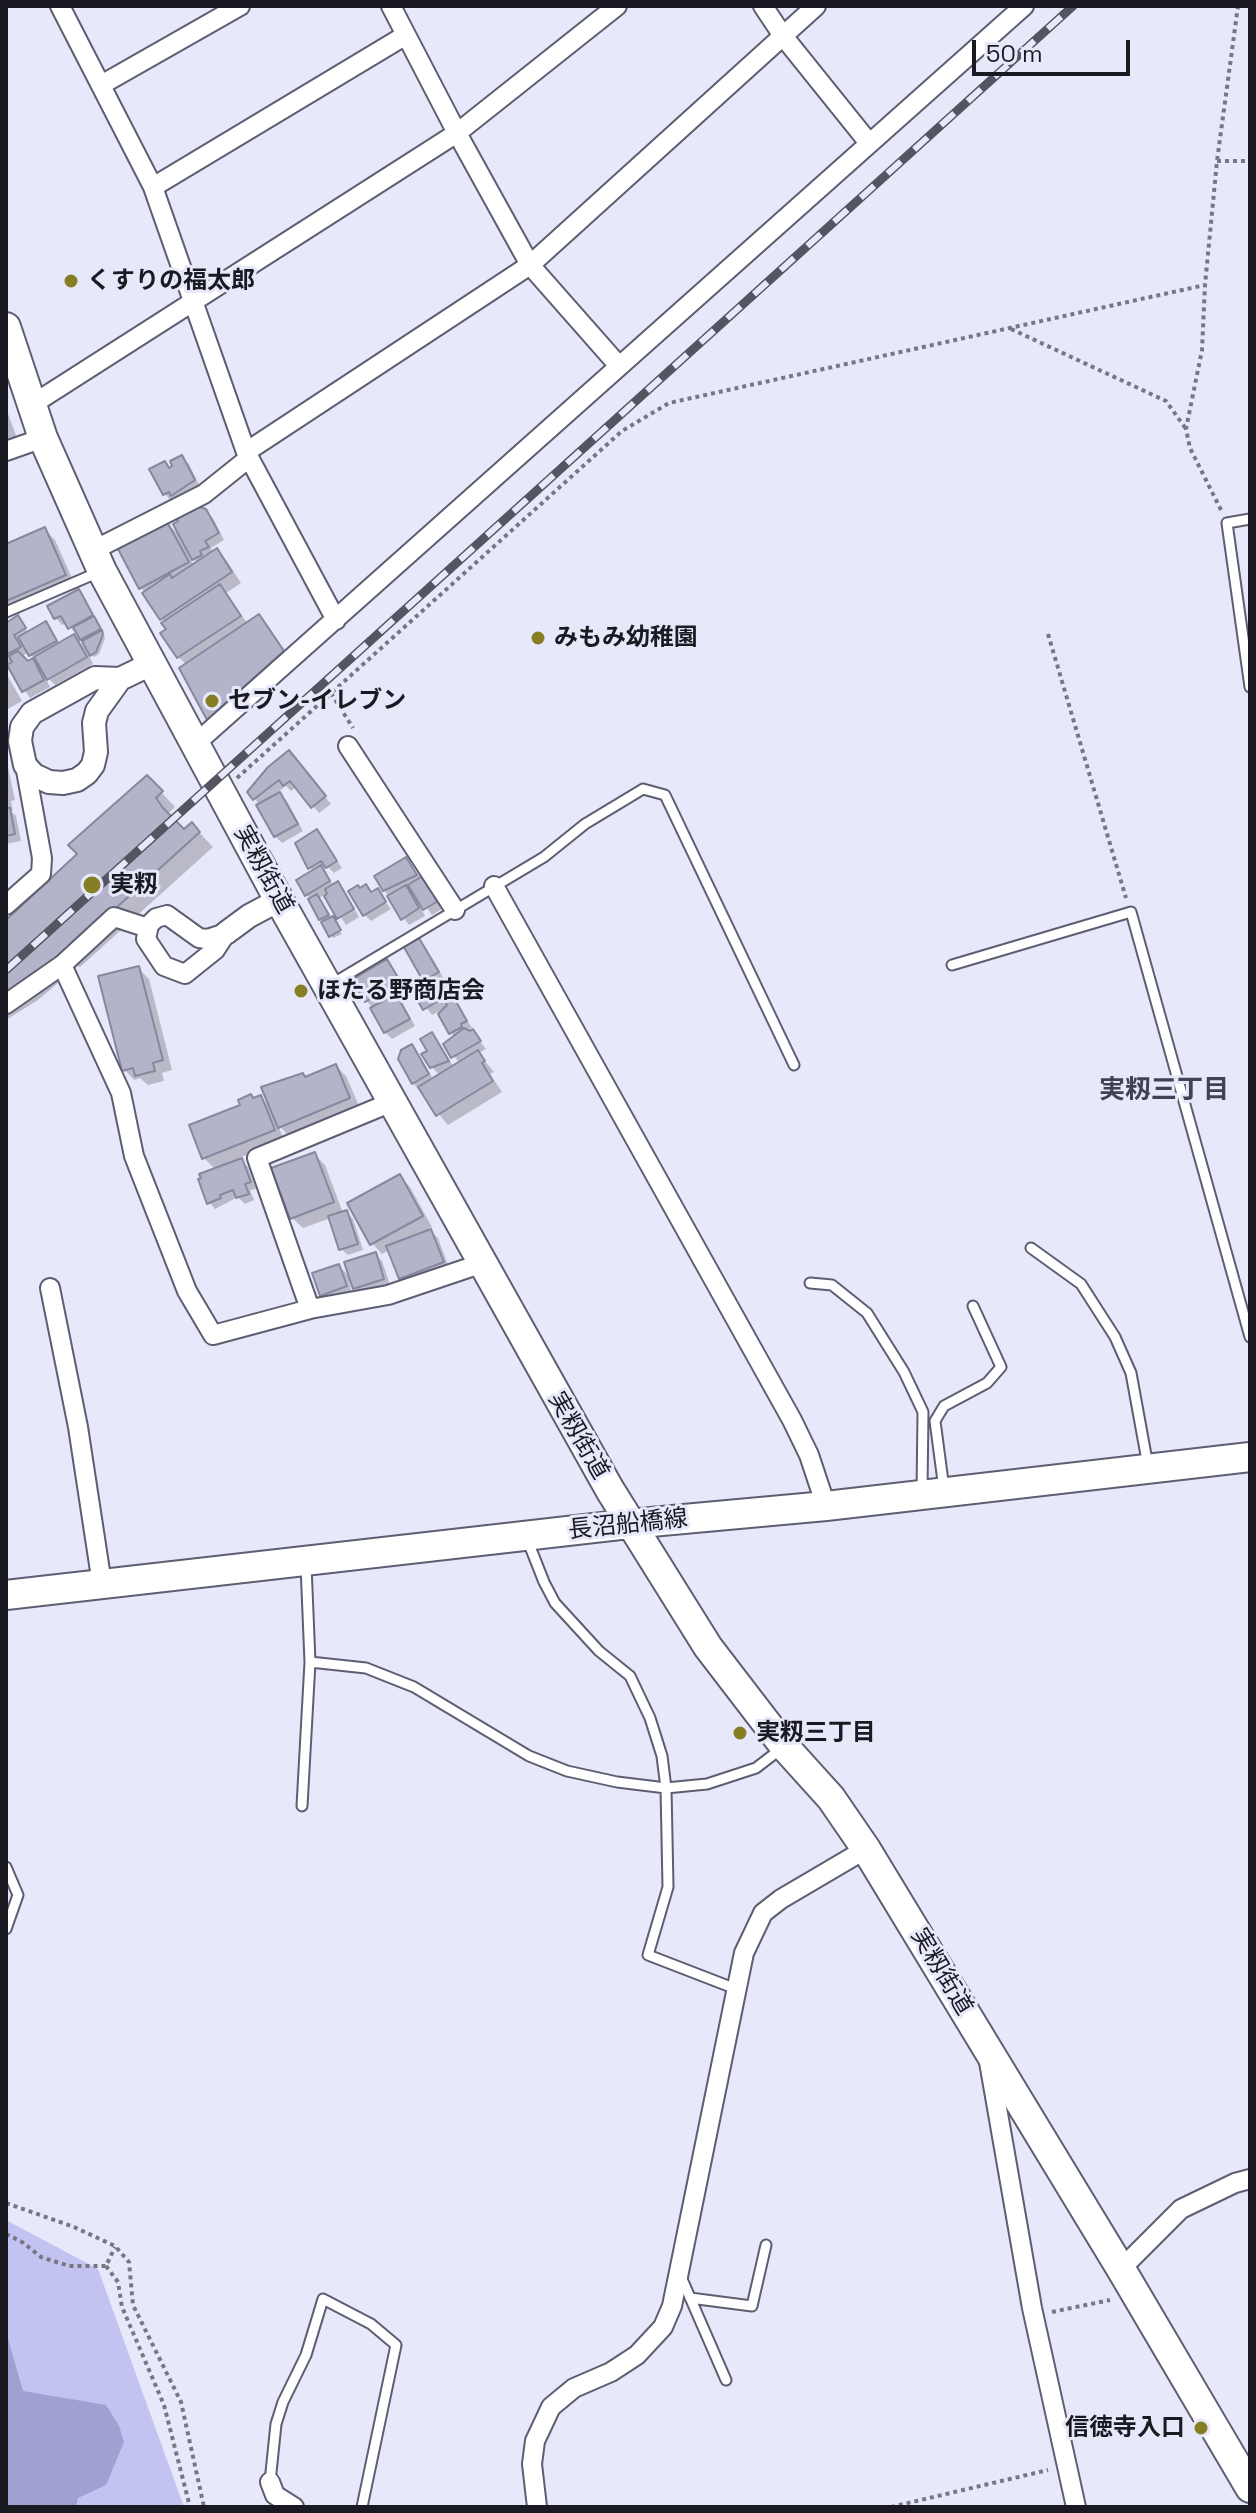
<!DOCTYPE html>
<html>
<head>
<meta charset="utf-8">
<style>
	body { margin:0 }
	#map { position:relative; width:1256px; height:2513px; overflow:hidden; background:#e8e8fb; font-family:"Space Grotesk",sans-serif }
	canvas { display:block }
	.frame { position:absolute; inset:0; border:8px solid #1a1a23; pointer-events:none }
	.scale { position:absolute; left:972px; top:40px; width:158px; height:36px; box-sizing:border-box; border:4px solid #1a1a23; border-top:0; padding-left:10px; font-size:24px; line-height:28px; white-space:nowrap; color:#1a1a23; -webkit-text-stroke:6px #e8e8fb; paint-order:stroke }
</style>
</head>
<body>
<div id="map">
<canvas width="1256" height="2513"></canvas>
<div class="frame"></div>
<div class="scale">50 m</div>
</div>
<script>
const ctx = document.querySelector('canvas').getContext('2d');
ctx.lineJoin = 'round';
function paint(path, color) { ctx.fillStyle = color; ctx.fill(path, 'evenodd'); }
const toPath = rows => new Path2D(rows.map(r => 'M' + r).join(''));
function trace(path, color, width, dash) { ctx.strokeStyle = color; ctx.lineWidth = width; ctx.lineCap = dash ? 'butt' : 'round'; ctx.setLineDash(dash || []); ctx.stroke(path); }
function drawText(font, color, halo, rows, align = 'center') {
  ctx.font = font + ' "Space Grotesk","Noto Sans JP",sans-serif'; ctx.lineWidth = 6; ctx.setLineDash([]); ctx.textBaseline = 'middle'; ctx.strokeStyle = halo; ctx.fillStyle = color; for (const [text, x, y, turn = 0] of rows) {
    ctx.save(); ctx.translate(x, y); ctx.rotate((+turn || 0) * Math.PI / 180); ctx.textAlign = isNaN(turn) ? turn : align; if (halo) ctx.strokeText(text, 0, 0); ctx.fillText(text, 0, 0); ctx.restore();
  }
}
const green = toPath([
	[6,2220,98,2269,184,2507,6,2507]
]);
const water = toPath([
	[6,2332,23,2391,106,2405,119,2426,124,2442,106,2485,78,2498,76,2507,6,2507]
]);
const shadow = toPath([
	[6,408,19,444,6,448],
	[182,457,189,464,200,487,179,501,176,498,171,501,165,494,152,470,165,464,170,469],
	[205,510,213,518,224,540,211,548,213,553,217,551,227,561,241,583,226,593,248,624,259,616,269,627,293,663,219,729,209,719,181,669,187,665,178,657,165,623,141,587,166,522,182,538],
	[187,553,188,553,198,563,194,566],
	[44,529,55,540,75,585,6,616,6,546],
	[79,591,85,598,105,638,99,654,94,657,86,649,93,664,55,685,43,673,50,687,30,698,6,663,6,625,18,618,29,633,46,623,60,644,74,636,84,646,78,633,76,634,67,623,62,625,56,618],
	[29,652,35,659,28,663,21,657],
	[6,673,22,701,6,710],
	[6,758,15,800,11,801,13,811,11,811,16,816,21,841,6,844],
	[295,759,331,804,319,813,297,787,291,791,286,786,278,792,287,801,303,831,282,843,275,836,260,805,249,792],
	[147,777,175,807,169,813,177,824,184,832,192,825,213,847,80,967,78,966,38,1000,6,1020,6,923,80,854],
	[317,832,342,868,334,873,328,867,323,870,334,886,338,884,344,890,359,917,346,925,326,894,319,898,342,934,333,938,307,895,314,871,310,868],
	[406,860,445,907,432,915,412,886,406,889,416,899,425,916,409,925,384,890],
	[366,887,373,894,377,891,391,909,371,921,364,914,360,890],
	[419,941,426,948,444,979,442,981,457,1000,455,1001,472,1028,470,1029,486,1049,478,1053,494,1072,490,1074,502,1092,448,1125,413,1083,412,1046,434,1080,440,1076,432,1067,429,1051,432,1035,454,1067,460,1064,446,1045,457,1039,451,1033,443,1009,432,1015,416,994,430,985,407,948],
	[386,962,405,988,394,995,402,1003,415,1026,392,1039,385,1032,374,1008,366,1001],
	[138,968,149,979,172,1070,162,1073,164,1081,148,1085,140,1078,134,1080,124,1069],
	[336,1066,346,1076,360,1108,290,1137,278,1125,284,1140,239,1158,248,1167,256,1189,250,1190,254,1200,245,1204,238,1197,215,1209,209,1202,216,1170,204,1158,254,1100,261,1097,272,1109,306,1079],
	[314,1154,325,1165,343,1213,346,1212,353,1219,363,1250,348,1255,341,1249,331,1218,303,1228,292,1218],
	[400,1176,410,1187,432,1227,428,1229,438,1238,449,1268,407,1285,401,1278,390,1250,382,1254,372,1243],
	[375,1254,382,1261,390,1285,361,1294,349,1282,352,1293,328,1301,321,1295,339,1266,351,1278]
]);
const building = toPath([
	[182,455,195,480,171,496,169,492,163,495,149,469,165,461,169,468,172,466,170,461,182,455],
	[197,506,206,509,219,533,205,541,209,547,200,551,202,555,192,560,173,524,178,521,176,518,197,506],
	[166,520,189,562,139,589,118,549,166,520],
	[45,527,66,575,6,601,6,544,45,527],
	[217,548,232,572,160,620,142,593,170,574,172,578,217,548],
	[220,584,241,616,177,658,160,633,166,629,161,623,220,584],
	[79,589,93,615,68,629,61,616,54,619,47,606,79,589],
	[259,614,284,651,207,720,179,668,259,614],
	[18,615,26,628,14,635,21,647,6,655,6,623,18,615],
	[94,616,101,629,80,640,73,627,94,616],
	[46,621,57,641,29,656,18,637,46,621],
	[102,630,103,634,96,652,90,656,82,641,102,630],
	[74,634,87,657,47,680,34,657,74,634],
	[18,651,28,661,33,658,44,680,22,692,7,665,12,662,9,656,18,651],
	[289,750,326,796,311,808,290,781,283,786,279,780,253,800,247,792,268,767,289,750],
	[147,775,163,791,156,798,163,808,184,829,192,822,200,832,65,954,6,998,6,920,77,854,68,845,147,775],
	[280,792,298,824,274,837,256,805,280,792],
	[6,808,10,808,15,834,6,836,6,808],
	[317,829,337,861,326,868,321,861,308,869,295,843,317,829],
	[406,857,417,875,383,891,374,876,406,857],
	[321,865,330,881,305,896,296,880,321,865],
	[424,875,440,900,423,910,408,885,424,875],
	[338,881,354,909,337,919,324,896,327,894,325,889,338,881],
	[366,884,371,892,378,888,386,902,363,916,348,891,358,885,360,888,366,884],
	[406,885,419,908,401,920,387,896,406,885],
	[317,894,329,915,319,920,308,899,317,894],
	[333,916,341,930,329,937,321,922,333,916],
	[419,938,439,972,423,981,404,947,419,938],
	[387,959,400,981,365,1002,356,987,359,985,355,978,387,959],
	[139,966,163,1060,153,1063,155,1071,135,1076,133,1068,122,1071,98,976,139,966],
	[437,979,438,981,443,979,452,993,423,1010,413,993,437,979],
	[396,994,410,1019,384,1033,370,1008,396,994],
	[453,996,467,1021,461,1024,462,1027,449,1034,438,1014,447,1005,445,1001,453,996],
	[464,1028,470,1031,473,1029,481,1041,451,1058,443,1044,464,1028],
	[432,1032,449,1061,430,1068,421,1054,427,1051,420,1039,432,1032],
	[412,1044,429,1074,412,1084,398,1059,401,1050,412,1044],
	[478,1050,485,1061,482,1063,493,1081,436,1116,418,1087,478,1050],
	[336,1064,350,1098,278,1128,261,1087,303,1073,305,1077,336,1064],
	[251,1094,253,1098,261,1095,275,1130,202,1159,189,1125,240,1105,238,1100,251,1094],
	[315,1152,334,1202,290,1219,271,1168,315,1152],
	[242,1158,251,1182,245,1184,249,1194,236,1198,233,1190,220,1195,221,1198,207,1204,198,1179,201,1178,199,1174,242,1158],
	[400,1174,423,1216,370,1245,347,1203,400,1174],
	[347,1210,358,1244,339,1250,328,1216,347,1210],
	[431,1229,444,1262,399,1279,386,1246,431,1229],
	[376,1252,384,1279,353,1289,344,1262,376,1252],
	[339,1264,347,1286,320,1296,312,1273,339,1264]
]);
const path = toPath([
	[1217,161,1250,161],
	[1011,329,1166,401,1186,429],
	[1221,510,1190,448,1186,429,1202,350,1205,285,1217,161,1238,6],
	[1048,634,1126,898],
	[331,693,353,728],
	[237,778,622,431,669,403,1205,285],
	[6,2203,74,2227,115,2246,129,2262,133,2305,181,2402,204,2507],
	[6,2234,22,2242,41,2257,69,2266,106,2266,115,2247],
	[106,2266,118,2282,122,2307,164,2405,190,2507],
	[1052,2312,1110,2300],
	[891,2507,1048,2470]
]);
const service = toPath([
	[1250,519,1227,523,1250,687],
	[6,612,99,572],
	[952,965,1131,912,1250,1337],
	[330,985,544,857,585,824,643,789,665,795,794,1065],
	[1031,1248,1081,1284,1115,1337,1131,1373,1148,1466],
	[810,1283,832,1285,867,1313,904,1372,923,1412,922,1492],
	[944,1489,935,1421,944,1406,987,1383,1001,1367,973,1306],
	[527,1539,544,1582,555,1603,599,1651,630,1676,650,1718,662,1756,666,1788,668,1887,648,1955,736,1989],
	[310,1662,366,1668,414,1687,529,1756,567,1771,617,1782,666,1788,707,1784,756,1768,782,1748],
	[302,1806,310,1662,306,1565],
	[6,1867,18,1895,6,1929],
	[682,2279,726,2380],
	[690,2298,752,2306,766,2245],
	[270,2482,276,2424,283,2402,306,2355,323,2299,371,2324,396,2345,362,2507]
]);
const minor = toPath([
	[60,6,153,187,246,452,336,620],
	[391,6,457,133,530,265,619,366],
	[763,6,783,36,869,143],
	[101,85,240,6],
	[153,187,406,35],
	[33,404,457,133,617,6],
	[6,451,43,438],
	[246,452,530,265,816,6],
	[92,551,204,494,249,458],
	[194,745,1024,6],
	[348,746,455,910],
	[494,886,792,1420,809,1455,826,1506],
	[6,905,41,874,42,858,25,765],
	[167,915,199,938,207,939,226,933,215,950,185,974,164,966,146,939,149,925,156,918,167,915],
	[62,965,121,1093,134,1156,187,1291,213,1335,310,1309],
	[6,1004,62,965,114,917,148,928],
	[392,1102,257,1158,310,1309,388,1295,483,1263],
	[50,1288,78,1427,102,1584],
	[989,2062,1032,2308,1076,2507],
	[1121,2269,1181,2209,1235,2183,1250,2179],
	[270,2482,275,2495,294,2507],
	[537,2507,532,2464,535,2441,551,2407,574,2388,611,2372,637,2355,663,2327,672,2306,744,1953,763,1913,781,1899,866,1849]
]);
const tertiary = toPath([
	[120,679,97,711,94,723,96,752,93,765,87,773,77,780,63,783,49,782,34,775,25,765,20,741,22,727,32,713,95,678,120,679,151,664],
	[226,933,249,916,279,900]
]);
const primary = toPath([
	[6,327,43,438,102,571,273,889,610,1490,708,1647,784,1746,831,1798,866,1849,1121,2269,1250,2488],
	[6,1595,629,1524,826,1506,1250,1457]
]);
const rail = toPath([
	[6,970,1073,6]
]);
const markers = [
	[71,281,8,"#867e24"],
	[538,638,8,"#867e24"],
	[212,701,8,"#867e24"],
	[92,885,10,"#867e24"],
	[301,991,8,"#867e24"],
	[740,1733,8,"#867e24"],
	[1201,2428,8,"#867e24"]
];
const poiNames = [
	["くすりの福太郎",87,281],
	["みもみ幼稚園",554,638],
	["セブン-イレブン",228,701],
	["実籾",110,885],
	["ほたる野商店会",317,991],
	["実籾三丁目",756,1733],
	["信徳寺入口",1185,2428,"right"]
];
const streetNames = [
	["実籾街道",263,870,61],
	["実籾街道",578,1436,60],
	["長沼船橋線",628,1525,-6],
	["実籾街道",941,1972,59]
];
const neighbourhoodNames = [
	["実籾三丁目",1164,1091]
];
paint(green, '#c2c3f0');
paint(water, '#a0a0d1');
paint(shadow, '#0003');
paint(building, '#b3b4ca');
trace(building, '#87889d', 2);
trace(service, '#5d5e72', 13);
trace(minor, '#5d5e72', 22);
trace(tertiary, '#5d5e72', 26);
trace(primary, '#5d5e72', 32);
trace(path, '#777784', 4, [4, 4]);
trace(service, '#fff', 9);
trace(minor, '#fff', 18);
trace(tertiary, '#fff', 22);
trace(primary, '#fff', 28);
trace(rail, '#555561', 9);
trace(rail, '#e8e8fb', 6, [18]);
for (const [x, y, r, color] of markers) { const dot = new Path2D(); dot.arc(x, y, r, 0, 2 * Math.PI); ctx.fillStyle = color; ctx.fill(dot); trace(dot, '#e8e8fb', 3); }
drawText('bold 24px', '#1a1a23', '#e8e8fb', poiNames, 'left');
drawText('24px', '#1a1a23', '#e8e8fb', streetNames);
drawText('bold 26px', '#424255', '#e8e8fb', neighbourhoodNames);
</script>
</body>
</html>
